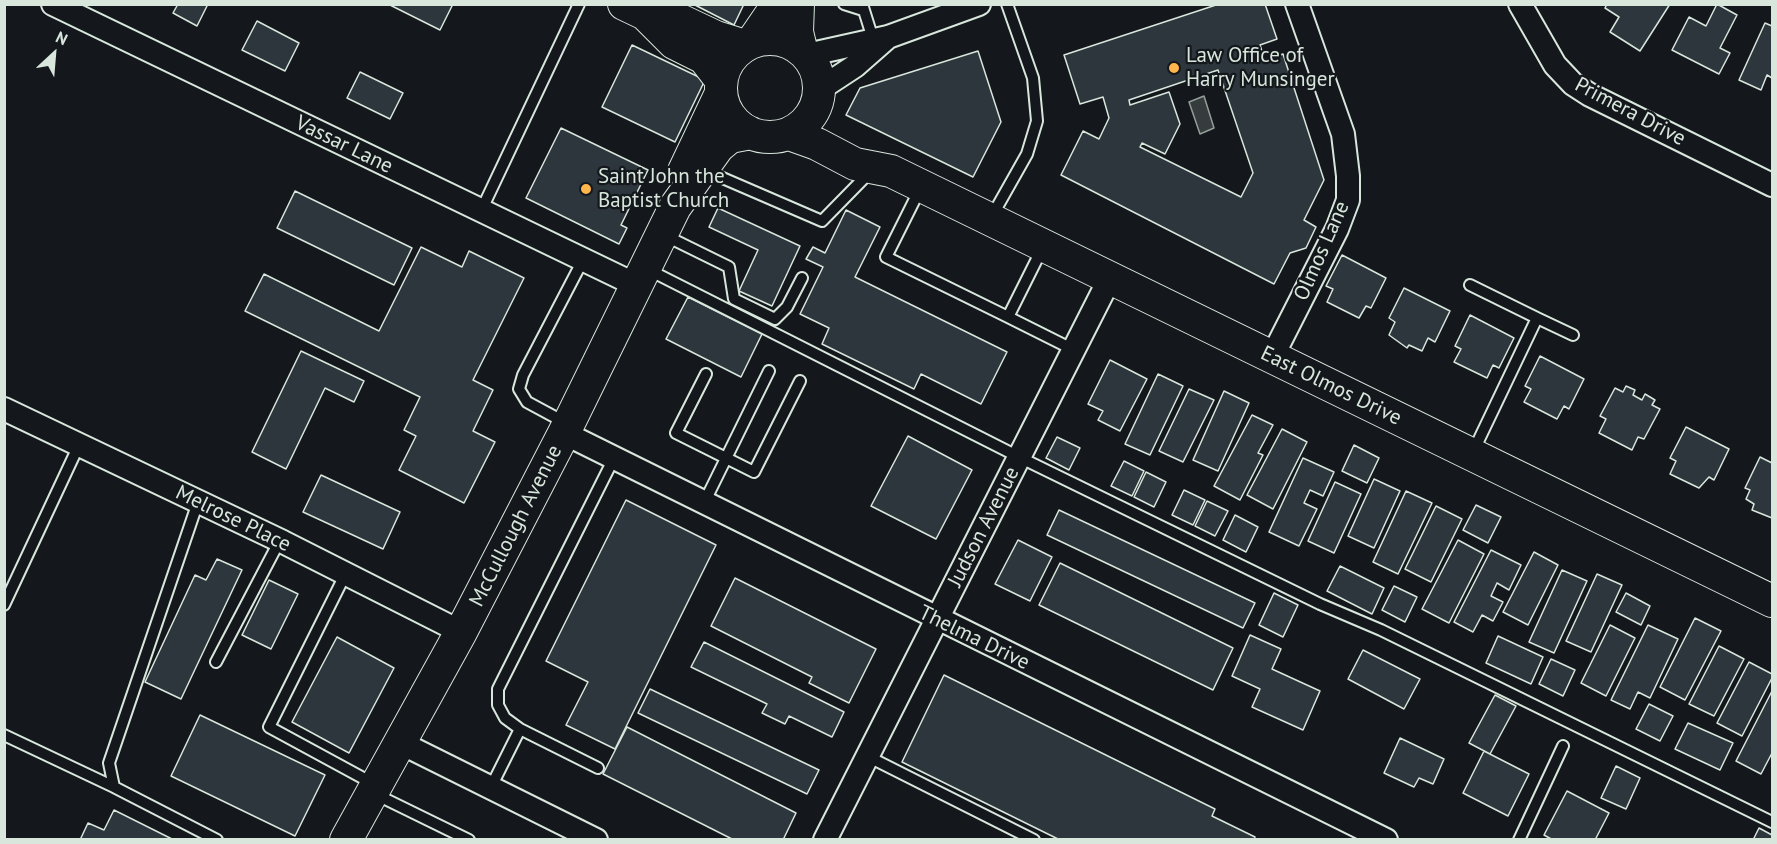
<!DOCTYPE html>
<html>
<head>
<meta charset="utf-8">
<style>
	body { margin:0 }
	#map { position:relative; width:1777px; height:844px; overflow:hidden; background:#14181c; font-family:"PT Sans",sans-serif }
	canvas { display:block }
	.frame { position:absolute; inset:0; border:6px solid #d8e6dc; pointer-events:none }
	.north { position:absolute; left:24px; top:24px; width:60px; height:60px; -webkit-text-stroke:4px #14181c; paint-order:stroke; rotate:26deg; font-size:16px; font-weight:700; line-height:24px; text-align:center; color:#d8e6dc }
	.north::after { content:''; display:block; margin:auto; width:21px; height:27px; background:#d8e6dc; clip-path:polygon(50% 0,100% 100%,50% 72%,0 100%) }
</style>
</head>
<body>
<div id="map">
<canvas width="1777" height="844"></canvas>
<div class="frame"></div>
<div class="north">N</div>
</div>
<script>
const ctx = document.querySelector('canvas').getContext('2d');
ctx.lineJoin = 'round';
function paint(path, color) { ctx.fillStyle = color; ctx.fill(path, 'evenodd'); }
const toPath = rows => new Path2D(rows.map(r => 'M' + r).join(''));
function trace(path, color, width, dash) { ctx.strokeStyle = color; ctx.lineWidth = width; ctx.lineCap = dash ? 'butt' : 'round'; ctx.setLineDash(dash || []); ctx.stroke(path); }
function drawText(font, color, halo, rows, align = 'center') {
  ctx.font = font + ' "PT Sans",sans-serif'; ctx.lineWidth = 4.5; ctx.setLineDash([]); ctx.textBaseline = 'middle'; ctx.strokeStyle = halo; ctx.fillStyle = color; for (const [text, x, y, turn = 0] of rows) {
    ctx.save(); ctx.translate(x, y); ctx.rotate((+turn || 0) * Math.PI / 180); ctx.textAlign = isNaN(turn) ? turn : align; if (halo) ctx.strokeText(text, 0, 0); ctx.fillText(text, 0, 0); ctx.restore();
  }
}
const water = toPath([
	[1204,96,1214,128,1200,134,1189,102,1204,96]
]);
const building = toPath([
	[178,4,208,4,197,26,173,13,178,4],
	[388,4,453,4,440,30,388,4],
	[693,4,744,4,734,25,693,4],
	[1219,4,1265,4,1277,39,1260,45,1265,60,1283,54,1324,180,1304,220,1316,227,1306,248,1290,253,1274,284,1061,175,1083,131,1099,139,1109,118,1103,97,1080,104,1064,55,1219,4],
	[1218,70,1253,173,1241,197,1140,147,1142,143,1165,154,1180,124,1169,92,1130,105,1129,100,1218,70],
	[1607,4,1670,4,1640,51,1610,32,1619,17,1605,8,1607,4],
	[1717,4,1737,15,1720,48,1730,53,1719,74,1672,50,1689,17,1706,26,1717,4],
	[257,21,299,43,285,71,242,50,257,21],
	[1765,23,1772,26,1772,78,1767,75,1761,90,1739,80,1765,23],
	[632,45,705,80,675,142,602,107,632,45],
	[978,51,1001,122,973,177,846,115,860,88,978,51],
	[360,72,403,93,390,119,347,98,360,72],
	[561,128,648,170,621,225,627,228,619,244,526,198,561,128],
	[295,191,412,248,394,285,277,228,295,191],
	[718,208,800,246,772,306,739,291,758,250,709,227,718,208],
	[846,210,880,227,855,277,1007,352,981,404,921,374,914,389,822,344,829,328,800,314,823,267,806,259,813,247,825,253,846,210],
	[421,247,462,267,469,251,524,278,473,380,493,390,473,431,495,442,464,503,399,470,416,436,404,430,420,397,245,311,264,274,379,331,421,247],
	[1342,255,1386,278,1371,308,1366,306,1359,318,1327,302,1333,289,1326,286,1342,255],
	[1404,288,1450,311,1435,342,1428,338,1422,351,1409,345,1407,348,1389,335,1395,322,1389,318,1404,288],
	[688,297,762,334,741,377,666,339,688,297],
	[1470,315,1514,338,1499,368,1493,365,1487,378,1454,362,1461,349,1455,346,1470,315],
	[301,351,364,381,354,402,325,388,286,469,252,452,301,351],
	[1540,356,1584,379,1569,409,1564,406,1557,419,1524,402,1531,389,1525,386,1540,356],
	[1110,360,1147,379,1120,431,1098,420,1103,411,1088,404,1110,360],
	[1158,374,1183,386,1150,455,1125,444,1158,374],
	[1626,386,1635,390,1633,395,1642,400,1645,394,1655,400,1652,405,1660,409,1644,439,1638,437,1632,450,1599,433,1606,419,1600,416,1615,388,1623,392,1626,386],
	[1189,389,1214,400,1183,462,1159,451,1189,389],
	[1224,391,1249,403,1218,471,1193,460,1224,391],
	[1252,415,1273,425,1258,453,1263,455,1240,500,1214,486,1252,415],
	[1686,427,1729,449,1714,480,1709,477,1699,488,1670,474,1676,461,1670,458,1686,427],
	[1282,429,1307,442,1273,509,1247,495,1282,429],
	[908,436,972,470,936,539,871,506,908,436],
	[1057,437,1080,448,1069,470,1046,458,1057,437],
	[1354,445,1379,458,1367,483,1342,471,1354,445],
	[1760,457,1772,463,1772,518,1752,510,1754,504,1746,499,1750,490,1745,488,1760,457],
	[1303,458,1334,472,1323,496,1310,490,1304,503,1317,509,1299,546,1269,532,1303,458],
	[1124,461,1144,471,1132,496,1111,486,1124,461],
	[1146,472,1166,482,1154,507,1134,497,1146,472],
	[321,475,400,512,383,549,303,512,321,475],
	[1374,479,1400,491,1374,548,1348,536,1374,479],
	[1335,482,1361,494,1334,553,1308,541,1335,482],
	[1184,490,1205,500,1193,525,1172,515,1184,490],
	[1406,491,1432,503,1398,574,1373,562,1406,491],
	[626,500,716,545,615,749,566,725,588,682,546,661,626,500],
	[1207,501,1228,511,1215,536,1195,526,1207,501],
	[1476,505,1501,517,1488,543,1463,530,1476,505],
	[1436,506,1462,519,1431,582,1405,569,1436,506],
	[1059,510,1255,603,1243,628,1047,535,1059,510],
	[1235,515,1258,527,1246,552,1223,540,1235,515],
	[1018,540,1052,557,1030,601,995,584,1018,540],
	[1458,540,1484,554,1449,623,1422,609,1458,540],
	[1491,550,1521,565,1509,590,1497,583,1491,596,1503,602,1493,621,1482,615,1473,632,1454,622,1491,550],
	[1534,552,1558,565,1528,625,1503,612,1534,552],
	[217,559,242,570,181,699,145,682,195,575,206,580,217,559],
	[1060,563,1233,648,1213,690,1039,605,1060,563],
	[1340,566,1384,588,1372,614,1327,591,1340,566],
	[1562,570,1587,581,1554,653,1529,642,1562,570],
	[1597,574,1622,585,1591,652,1566,641,1597,574],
	[735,578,876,649,849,703,809,683,812,677,711,626,735,578],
	[269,580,298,594,271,649,242,635,269,580],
	[1394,586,1417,597,1405,622,1382,610,1394,586],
	[1274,593,1298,605,1283,637,1259,625,1274,593],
	[1626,593,1650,606,1641,625,1616,612,1626,593],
	[1695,618,1721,631,1685,700,1660,687,1695,618],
	[1610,625,1635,638,1606,696,1581,683,1610,625],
	[1648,625,1678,639,1650,698,1638,692,1630,709,1611,700,1648,625],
	[1250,635,1281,649,1272,669,1320,691,1303,730,1252,707,1260,689,1232,676,1250,635],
	[1498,636,1543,657,1531,684,1486,663,1498,636],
	[337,637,394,668,349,753,292,722,337,637],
	[704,642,844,712,832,737,789,716,785,724,762,713,767,704,691,667,704,642],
	[1719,646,1744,659,1714,716,1689,704,1719,646],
	[1363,650,1420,679,1404,709,1348,679,1363,650],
	[1551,659,1575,670,1563,696,1539,684,1551,659],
	[1749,662,1772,674,1772,678,1742,736,1717,723,1749,662],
	[944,675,1215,809,1212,816,1255,837,1254,840,1060,840,902,762,944,675],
	[650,689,819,770,807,794,638,713,650,689],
	[1772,691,1772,753,1761,774,1736,761,1772,691],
	[1495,695,1516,706,1490,754,1469,743,1495,695],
	[1649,704,1673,716,1660,741,1636,729,1649,704],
	[200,715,325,775,295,836,171,776,200,715],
	[1688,723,1733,743,1720,770,1675,749,1688,723],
	[627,727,796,813,783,840,734,840,603,774,627,727],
	[1400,738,1444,759,1433,784,1419,778,1414,787,1384,773,1400,738],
	[1484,751,1529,774,1508,816,1463,793,1484,751],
	[1616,766,1640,778,1626,809,1601,798,1616,766],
	[1567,791,1609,813,1595,840,1553,840,1544,835,1567,791],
	[114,810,174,840,80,840,88,823,104,830,114,810],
	[1759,828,1772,835,1772,840,1753,840,1759,828]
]);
const lane = toPath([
	[844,4,863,10],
	[862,4,873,39],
	[704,170,822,221,870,172],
	[920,189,886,257,1008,317,1042,249],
	[481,211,579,4],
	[992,216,1027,154,1037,121,1033,78,1007,4],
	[664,235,729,267,734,299,775,319,787,307,802,278],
	[647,269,1019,457,1320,604,1381,630,1772,822],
	[1470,285,1537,318],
	[1008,317,1074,350],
	[706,374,676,433,754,472,800,381],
	[566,423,527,402,519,389,523,375,583,260],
	[1473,452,1537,318,1573,335],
	[198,502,109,763,114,787,217,840],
	[704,503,769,371],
	[345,575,269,727,374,784],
	[4,605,79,445],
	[216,662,280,540],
	[4,735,114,787],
	[867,756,1034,840],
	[598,768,520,729,505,718,498,705,498,689,614,458],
	[491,787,520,729],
	[375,794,469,840],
	[1519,840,1563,746]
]);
const street = toPath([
	[53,4,636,285],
	[1520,4,1555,65,1573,84,1590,95,1772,185],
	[807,55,888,37,979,4],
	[820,89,855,66,888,37],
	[1272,357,1337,229,1348,200,1348,176,1343,134,1297,4],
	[4,409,283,542,461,632],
	[564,433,1386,840],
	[401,743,596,840],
	[825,840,1110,278]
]);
const secondary = toPath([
	[624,4,645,14,680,20,716,37,745,46],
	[798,4,797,32,801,49],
	[645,14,674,43,704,58,721,80],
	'721 88a49 49 0 1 1 98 0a49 49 0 1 1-98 0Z',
	[752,42,778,4],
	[789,134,817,144,855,164,891,171,1772,601],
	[684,171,721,93],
	[346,840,461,632,564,433,675,207,718,147,730,137,751,133]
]);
const markers = [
	[1174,68,6,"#ffb74d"],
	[586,189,6,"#ffb74d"]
];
const poiNames = [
	["Law Office of",1186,56],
	["Harry Munsinger",1186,80],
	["Saint John the",598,177],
	["Baptist Church",598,201]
];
const streetNames = [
	["Primera Drive",1630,112,28],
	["Vassar Lane",344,145,26],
	["Olmos Lane",1322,251,-66],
	["East Olmos Drive",1331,386,26],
	["Melrose Place",233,519,26],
	["McCullough Avenue",516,526,-63],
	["Judson Avenue",984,527,-63],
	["Thelma Drive",974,638,26]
];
paint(water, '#363b3e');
trace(water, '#939e99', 1.5);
paint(building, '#2c363c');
trace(building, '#d8e6dc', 1.5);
trace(lane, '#d8e6dc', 14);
trace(street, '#d8e6dc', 26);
trace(secondary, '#d8e6dc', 34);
trace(lane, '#14181c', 10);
trace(street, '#14181c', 22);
trace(secondary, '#14181c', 32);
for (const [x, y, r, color] of markers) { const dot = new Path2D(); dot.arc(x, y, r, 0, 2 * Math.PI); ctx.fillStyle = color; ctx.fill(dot); trace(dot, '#14181c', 2); }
drawText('21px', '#d8e6dc', '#14181c', poiNames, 'left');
drawText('21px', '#d8e6dc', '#14181c', streetNames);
</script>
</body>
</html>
